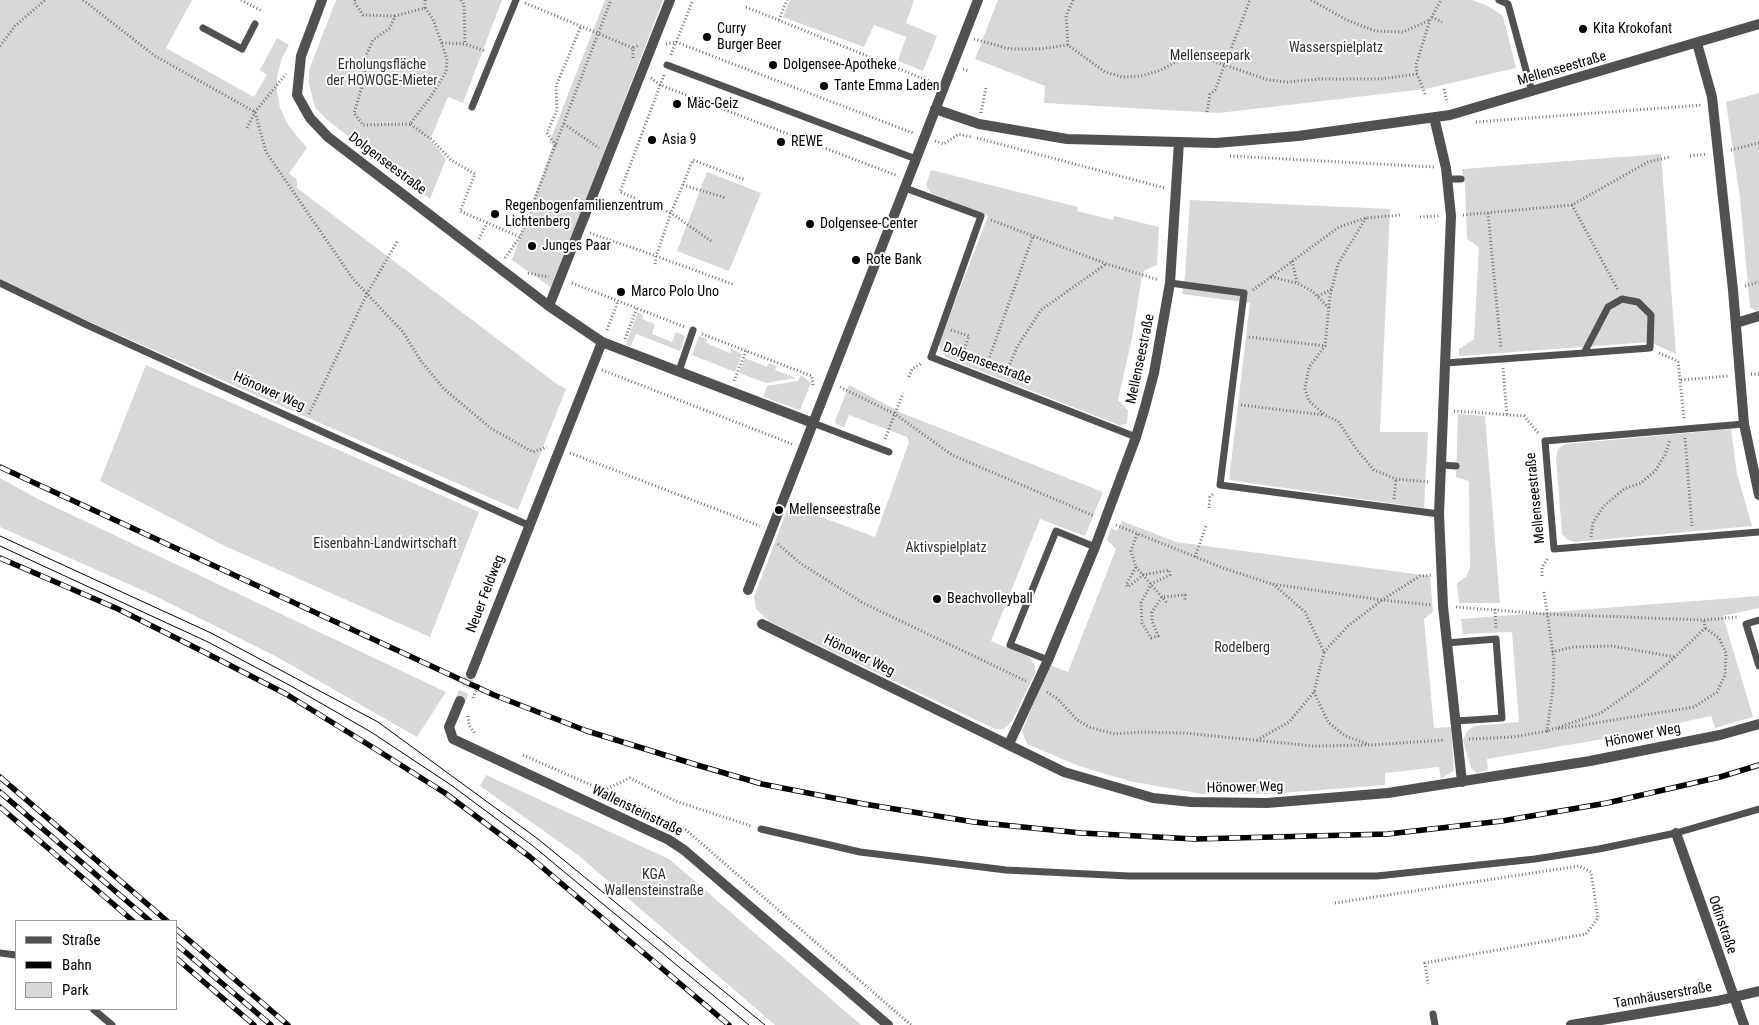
<!DOCTYPE html>
<html>
<head>
<meta charset="utf-8">
<style>
	body { margin:0 }
	#map { position:relative; width:1759px; height:1025px; overflow:hidden; background:#fff; font-family:"Roboto Condensed",sans-serif }
	canvas { display:block }
	.legend { position:absolute; left:15px; top:920px; width:162px; height:90px; box-sizing:border-box; background:#fff; border:1px solid #999; margin:0; padding:6px 9px; list-style:none; font-size:15px; color:#000 }
	.legend li { display:flex; align-items:center; gap:10px; height:25px }
	.legend b { width:25px; border:1px solid #999 }
</style>
</head>
<body>
<div id="map">
<canvas width="1759" height="1025"></canvas>
<ul class="legend">
<li><b style="height:6px;background:#515151"></b>Straße</li>
<li><b style="height:6px;background:#000"></b>Bahn</li>
<li><b style="height:14px;background:#d8d8d8"></b>Park</li>
</ul>
</div>
<script>
const ctx = document.querySelector('canvas').getContext('2d');
ctx.lineJoin = 'round';
function paint(path, color) { ctx.fillStyle = color; ctx.fill(path, 'evenodd'); }
const toPath = rows => new Path2D(rows.map(r => 'M' + r).join(''));
function trace(path, color, width, dash) { ctx.strokeStyle = color; ctx.lineWidth = width; ctx.lineCap = dash ? 'butt' : 'round'; ctx.setLineDash(dash || []); ctx.stroke(path); }
function drawText(font, color, halo, rows, align = 'center') {
  ctx.font = font + ' "Roboto Condensed",sans-serif'; ctx.lineWidth = 4; ctx.setLineDash([]); ctx.textBaseline = 'middle'; ctx.strokeStyle = halo; ctx.fillStyle = color; for (const [text, x, y, turn = 0] of rows) {
    ctx.save(); ctx.translate(x, y); ctx.rotate((+turn || 0) * Math.PI / 180); ctx.textAlign = isNaN(turn) ? turn : align; if (halo) ctx.strokeText(text, 0, 0); ctx.fillText(text, 0, 0); ctx.restore();
  }
}
const green = toPath([
	[0,0,192,0,166,48,254,97,267,75,260,70,277,38,289,45,282,58,277,76,277,92,280,108,288,125,307,148,289,173,297,180,297,188,557,384,566,389,518,510,90,322,0,279],
	[336,0,502,0,463,103,448,97,430,140,446,159,430,199,326,119,315,107,309,84,309,70],
	[605,0,663,0,552,288,512,260,553,145,549,143],
	[790,0,914,0,906,23,937,36,923,71,898,61,906,37,874,25,864,47,783,17],
	[998,0,1472,0,1488,6,1503,16,1516,68,1425,89,1219,113,1044,103,1045,86,975,59],
	[1759,93,1759,310,1756,311,1750,307,1740,198,1726,102],
	[1661,154,1676,354,1650,342,1459,356,1459,349,1474,339,1479,247,1467,239,1465,185,1462,169],
	[931,170,1078,207,1077,211,1113,220,1114,216,1159,227,1157,265,1145,270,1142,276,1132,338,1118,400,1128,410,1127,424,1119,425,947,358,941,352,939,343,988,216,931,193,926,185],
	[707,172,761,193,729,271,677,251],
	[1190,200,1390,209,1380,432,1428,432,1424,508,1229,480,1250,303,1182,294,1185,276],
	[638,312,643,315,642,319,655,324,652,334,672,342,676,332,685,336,680,351,636,334,631,346,626,344],
	[699,336,707,339,706,343,730,353,732,349,742,354,735,372,692,355],
	[745,358,767,367,769,363,777,366,775,370,796,378,766,383,739,373],
	[146,365,479,512,430,637,227,547,100,481],
	[801,375,811,383,800,410,763,397,767,386,798,381],
	[849,385,904,414,1103,492,1085,536,1040,519,991,641,1029,657,1035,665,1035,673,1012,721,1004,729,995,729,770,622,756,609,754,597,789,505,875,537,909,442,907,437,849,415,844,427,836,424,835,421],
	[1458,414,1485,416,1500,603,1459,603,1457,583,1466,577,1470,568,1469,481,1456,477],
	[1731,429,1737,474,1752,526,1575,542,1568,540,1562,534,1556,458,1558,449,1566,444],
	[0,478,38,499,446,692,417,737,279,658,153,595,0,527],
	[1122,521,1176,542,1430,576,1433,612,1424,619,1434,728,1451,727,1454,770,1441,779,1439,767,1385,773,1385,785,1268,794,1202,794,1129,781,1079,766,1027,744,1022,731,1050,665,1068,672,1116,549,1107,540,1111,528,1117,531],
	[1759,596,1759,608,1723,616,1753,717,1715,728,1711,716,1603,739,1487,759,1488,770,1477,773,1471,768,1463,740,1467,731,1474,726,1519,722,1512,632,1463,634,1461,619],
	[486,775,669,859,861,1025,775,1025,578,855,480,786]
]);
const streetTunnel = toPath([
	[460,701,471,674]
]);
const path = toPath([
	[83,0,155,56,255,112,266,152,353,279,403,332,421,361,444,389,492,429,533,452,547,447],
	[241,0,262,11],
	[355,0,354,2,363,15,395,16],
	[425,0,425,8],
	[461,0,464,4,465,44],
	[1311,0,1347,20,1375,31,1403,32,1430,20],
	[525,3,633,48],
	[746,7,934,83],
	[1432,17,1442,22],
	[779,20,787,0],
	[974,39,1010,49,1039,49,1068,45,1105,72,1122,77,1141,76,1161,70,1183,58,1199,56,1268,80,1288,82,1319,79,1380,79,1417,74],
	[442,43,465,44,485,51],
	[666,44,676,42,913,133],
	[1068,45,1066,16,1073,0],
	[0,46,15,26,45,0],
	[671,55,693,0],
	[633,58,633,48,639,45],
	[963,69,969,71],
	[664,75,620,192,671,213,693,160,745,180],
	[651,78,660,85,898,176],
	[1444,89,1447,103],
	[1425,94,1417,74,1416,65,1430,20,1441,0],
	[1207,112,1210,94,1215,90,1250,0],
	[981,113,986,87],
	[1476,122,1702,105],
	[410,124,363,125,354,113,364,80,366,56,373,40,390,28,395,16,425,8,433,19,447,59,446,72,432,95,410,124,431,139,451,160,475,174,460,211,520,237],
	[564,124,599,148],
	[247,128,255,112,286,74],
	[977,138,1165,188],
	[935,141,944,144,959,134,971,137],
	[556,145,547,133,557,110,556,86,581,26],
	[1731,150,1759,143],
	[1230,156,1434,167],
	[1690,156,1707,154],
	[683,185,726,198],
	[1572,205,1618,290],
	[1488,213,1501,349],
	[1463,215,1572,205,1648,162,1670,157],
	[527,217,568,226],
	[1420,217,1439,216],
	[1366,218,1338,264,1330,296,1325,346,1309,367,1305,389,1309,401,1325,415,1338,421,1357,450,1374,470,1396,479,1429,482],
	[991,220,1107,264,1159,280],
	[590,233,656,256,655,266],
	[479,239,487,223],
	[711,241,671,213,656,256,735,285],
	[505,258,520,237,611,0],
	[1292,261,1297,282],
	[528,273,549,277],
	[1271,277,1297,283,1312,291,1329,308],
	[572,283,685,327],
	[1745,286,1759,282],
	[1253,290,1339,227,1366,218,1400,215],
	[1318,296,1332,289],
	[607,330,618,301],
	[951,330,969,336,961,358],
	[702,334,812,376,813,387],
	[1249,337,1325,346],
	[625,339,637,308],
	[1659,353,1678,361,1684,419],
	[986,367,1033,236],
	[1503,368,1507,415],
	[602,370,792,444],
	[1006,374,1017,347,1041,310,1106,264],
	[1751,374,1759,374],
	[909,377,912,369,922,363],
	[1681,380,1728,376],
	[734,381,746,351],
	[840,387,895,414,952,455,1094,516],
	[1241,405,1324,415],
	[1454,411,1524,416,1539,434],
	[309,414,368,292,398,240],
	[1685,438,1692,526],
	[885,439,903,393],
	[570,453,760,526],
	[1394,499,1396,479],
	[1209,508,1210,497,1214,493],
	[1116,525,1223,568,1272,584,1382,600,1432,605],
	[1137,534,1131,551,1136,567,1126,585,1128,587,1143,575,1169,570,1170,575,1151,584,1141,603,1142,623,1151,638,1158,636,1152,621,1152,612,1162,597,1185,595,1185,601],
	[1591,537,1593,522,1604,506,1624,489,1641,483,1655,471,1665,455,1670,440],
	[778,544,800,563,863,603,1026,681],
	[1195,557,1206,526],
	[1136,567,1168,604],
	[1542,576,1542,567,1548,558],
	[1544,592,1554,660,1553,688,1547,731,1549,730],
	[1456,607,1545,614,1704,620,1737,617],
	[1495,609,1496,628],
	[1324,652,1348,626,1382,600,1420,576,1431,575],
	[1552,652,1573,647,1612,646,1675,657],
	[1047,692,1058,699,1076,719,1089,727,1115,734,1143,732,1184,733,1313,746,1371,745,1445,740],
	[1314,692,1328,722,1345,736,1368,744],
	[473,698,479,683],
	[468,716,469,725,476,735],
	[1558,729,1694,707,1717,692,1725,675,1726,653,1719,638,1705,628],
	[1469,739,1513,737,1547,731,1601,713,1646,681,1675,657,1705,628,1704,620],
	[1257,740,1289,722,1314,692,1324,652,1305,612,1273,584],
	[523,755,636,805,686,830,911,1025],
	[604,790,630,778,675,801,751,826],
	[1335,903,1579,866,1591,872,1598,918,1586,934,1425,963,1428,984]
]);
const lane = toPath([
	[1499,0,1508,4,1532,92],
	[203,28,242,49,255,24],
	[667,65,916,159],
	[472,107,516,0],
	[1448,179,1461,179],
	[905,188,981,216,931,357,1136,437],
	[0,283,87,325,528,525],
	[1170,283,1244,293,1220,485,1439,514],
	[1445,363,1502,359,1584,353,1650,348,1651,315,1638,302,1622,299,1608,307,1584,353],
	[679,371,693,330],
	[813,423,889,452],
	[1744,424,1545,441,1554,549,1759,532],
	[1441,465,1456,466],
	[1759,620,1746,624,1759,666],
	[1446,643,1496,639,1502,718,1456,721],
	[1048,660,1010,645,1056,531,1095,547],
	[761,829,860,852,1006,870,1129,876,1377,876,1535,859,1599,849,1676,833,1759,809],
	[0,953,16,955],
	[93,1009,112,1025],
	[1433,1014,1435,1025]
]);
const street = toPath([
	[322,0,301,56,297,95,310,118,328,137,549,306,602,342,813,423],
	[1697,43,1712,97,1733,290,1744,424,1759,495],
	[935,109,979,124,1067,139,1216,143,1298,136,1450,115,1759,24],
	[1434,117,1446,168,1451,216,1439,514,1443,606,1462,782],
	[549,306,670,0],
	[1736,323,1759,316],
	[748,590,978,0],
	[762,624,1064,772,1153,798,1191,802,1267,803,1388,793,1590,761,1720,735,1759,724],
	[471,674,602,342],
	[460,701,449,727,453,739,669,840,684,850,888,1025],
	[1009,744,1048,660,1095,547,1136,437,1145,407,1154,373,1170,283,1179,142],
	[1676,833,1744,1025],
	[1571,1025,1717,1001,1759,991]
]);
const tram = toPath([
	[0,536,211,633,378,722,538,839,765,1025],
	[0,546,208,642,291,686,371,732,451,785,533,846,749,1025]
]);
const rail = toPath([
	[0,467,494,695,587,731,697,765,762,784,864,804,974,822,1081,833,1195,839,1388,834,1502,821,1607,803,1720,777,1759,765],
	[0,558,118,609,202,651,286,694,377,750,445,793,530,857,729,1025],
	[0,777,167,921],
	[0,792,150,921],
	[0,807,133,921],
	[176,929,288,1025],
	[176,944,271,1025],
	[176,958,254,1025]
]);
const markers = [
	[1583,29,5,"#000"],
	[707,37,5,"#000"],
	[773,65,5,"#000"],
	[824,86,5,"#000"],
	[677,104,5,"#000"],
	[652,140,5,"#000"],
	[781,142,5,"#000"],
	[495,214,5,"#000"],
	[810,224,5,"#000"],
	[532,246,5,"#000"],
	[856,260,5,"#000"],
	[621,292,5,"#000"],
	[779,510,5,"#000"],
	[937,599,5,"#000"]
];
const poiNames = [
	["Curry",717,29],
	["Burger Beer",717,45],
	["Kita Krokofant",1593,29],
	["Dolgensee-Apotheke",783,65],
	["Tante Emma Laden",834,86],
	["Mäc-Geiz",687,104],
	["Asia 9",662,140],
	["REWE",791,142],
	["Regenbogenfamilienzentrum",505,206],
	["Lichtenberg",505,222],
	["Dolgensee-Center",820,224],
	["Junges Paar",542,246],
	["Rote Bank",866,260],
	["Marco Polo Uno",631,292],
	["Mellenseestraße",789,510],
	["Beachvolleyball",947,599]
];
const parkNames = [
	["Wasserspielplatz",1336,48],
	["Mellenseepark",1210,56],
	["Erholungsfläche",382,65],
	["der HOWOGE-Mieter",382,81],
	["Eisenbahn-Landwirtschaft",385,544],
	["Aktivspielplatz",946,548],
	["Rodelberg",1242,648],
	["KGA",654,875],
	["Wallensteinstraße",654,891]
];
const streetNames = [
	["Mellenseestraße",1562,69,-16],
	["Dolgenseestraße",387,164,37],
	["Mellenseestraße",1141,359,-78],
	["Dolgenseestraße",987,364,21],
	["Hönower Weg",269,392,24],
	["Mellenseestraße",1536,498,-96],
	["Neuer Feldweg",486,594,-69],
	["Hönower Weg",859,656,26],
	["Hönower Weg",1643,736,-11],
	["Hönower Weg",1245,788,-1],
	["Wallensteinstraße",637,811,26],
	["Odinstraße",1722,925,71],
	["Tannhäuserstraße",1663,996,-10]
];
paint(green, '#d8d8d8');
trace(streetTunnel, '#d9d9d9', 10, [10, 5]);
trace(path, '#737373', 3, [1, 2.5]);
trace(lane, '#515151', 7);
trace(street, '#515151', 10);
trace(tram, '#000', 1);
trace(rail, '#000', 5.5);
trace(rail, '#fff', 4, [11]);
for (const [x, y, r, color] of markers) { const dot = new Path2D(); dot.arc(x, y, r, 0, 2 * Math.PI); ctx.fillStyle = color; ctx.fill(dot); trace(dot, '#fff', 2); }
drawText('14px', '#000', '#fff', poiNames, 'left');
drawText('14px', '#2f2f2f', '#fff', parkNames);
drawText('14px', '#000', '#fff', streetNames);
</script>
</body>
</html>
